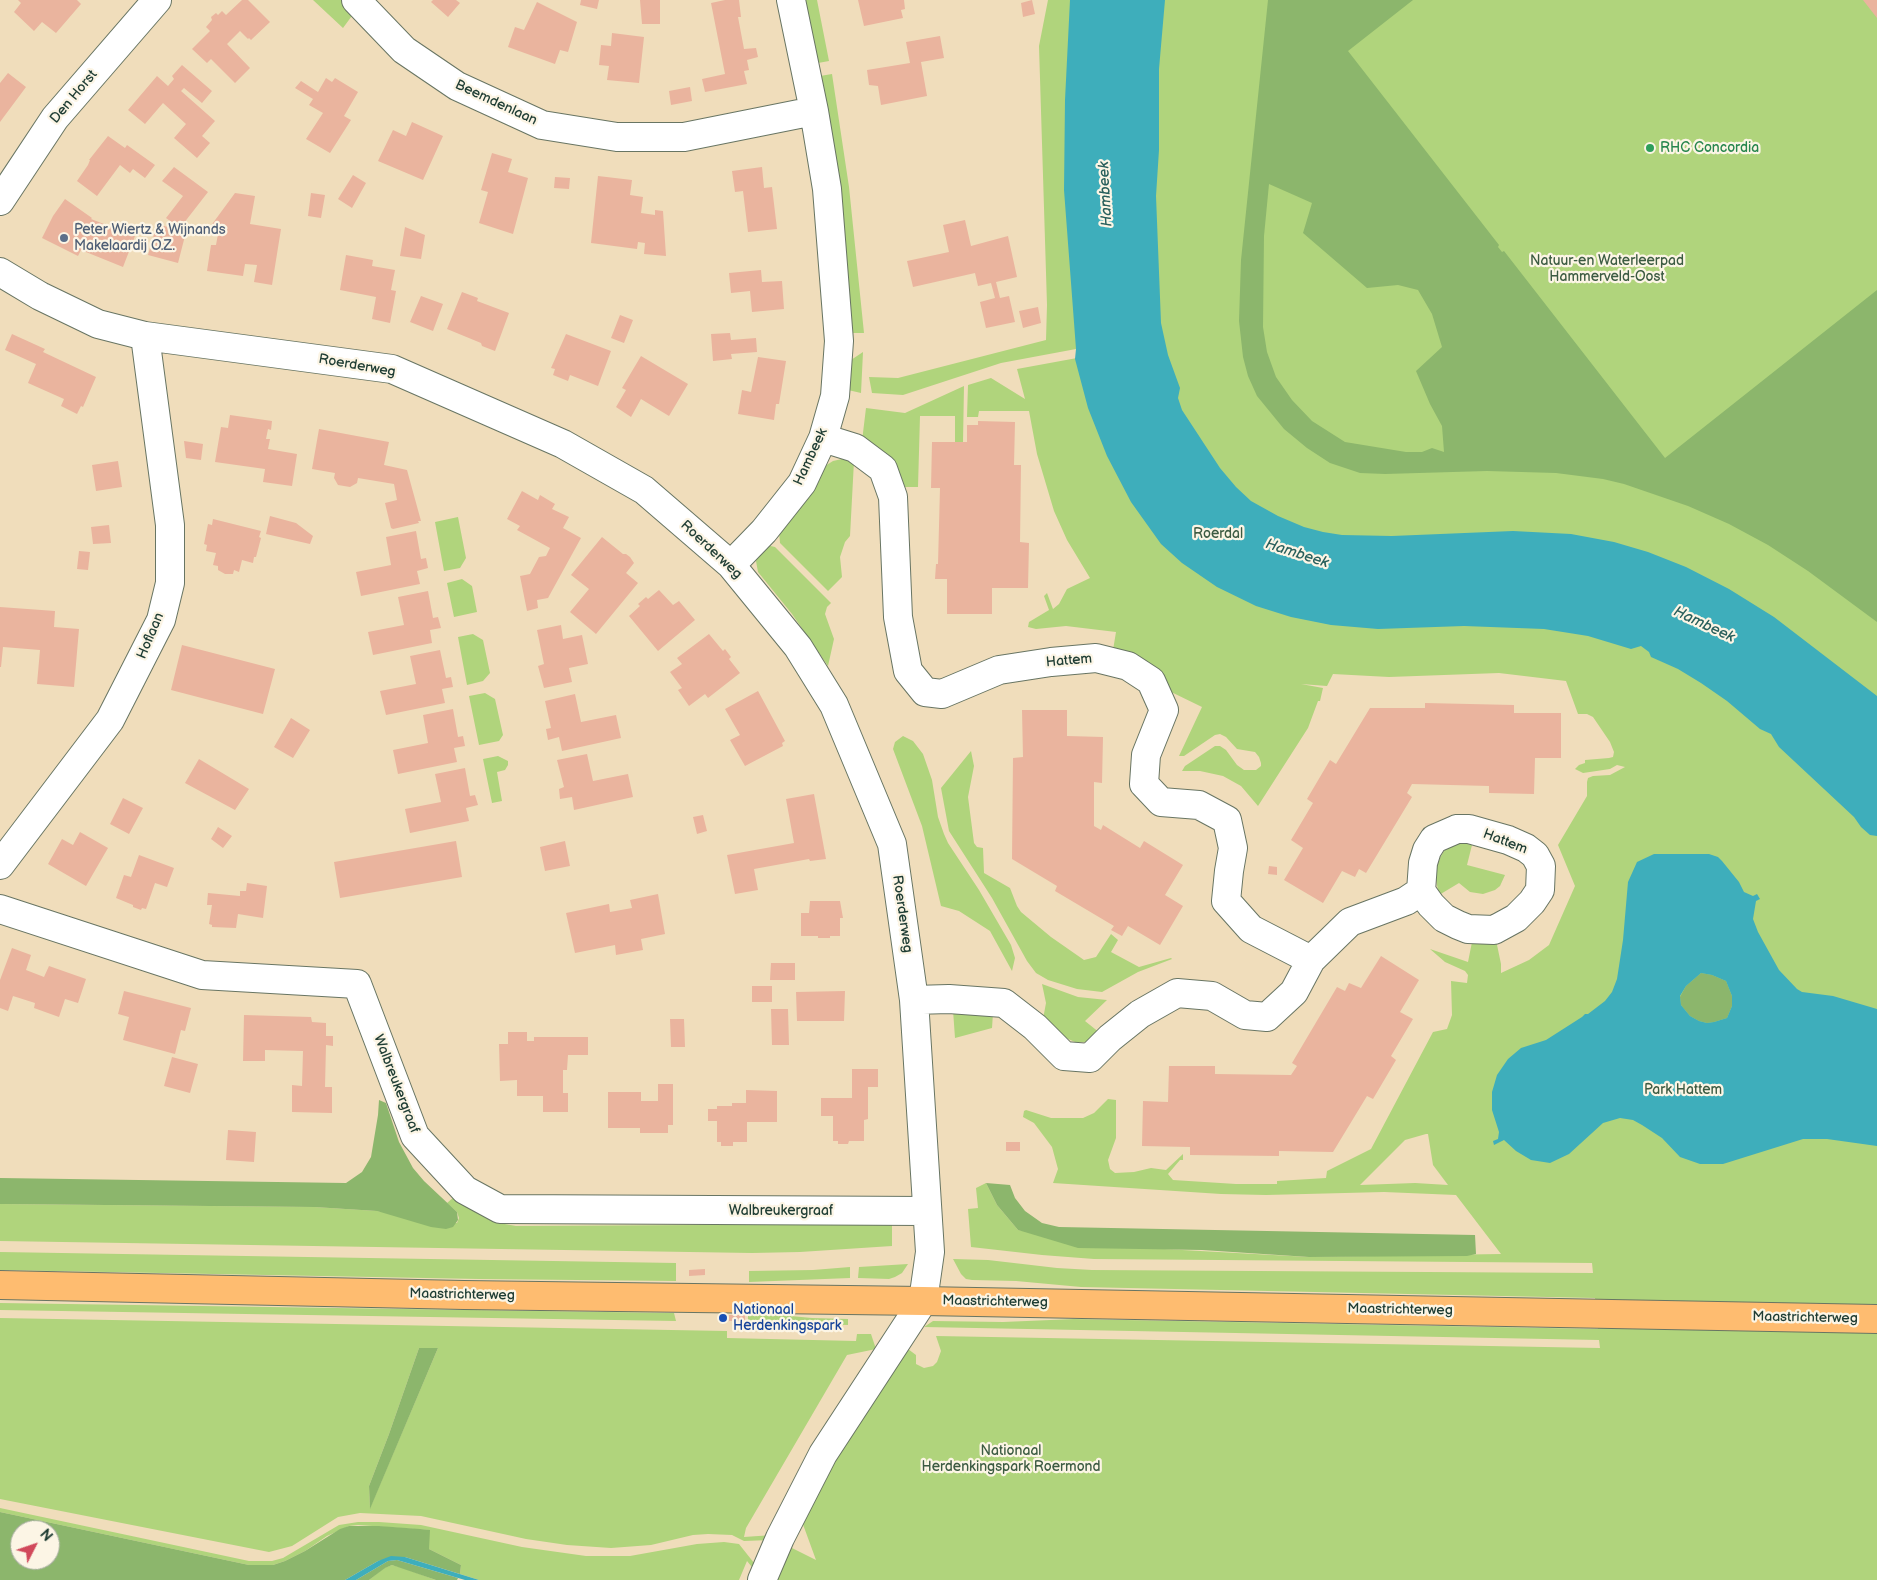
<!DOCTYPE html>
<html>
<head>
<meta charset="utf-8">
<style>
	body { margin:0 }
	#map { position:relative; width:1877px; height:1580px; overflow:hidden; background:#f0ddbb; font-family:"Balsamiq Sans",sans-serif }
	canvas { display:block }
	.north { position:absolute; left:10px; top:1520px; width:50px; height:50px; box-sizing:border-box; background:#fcf5e5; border:1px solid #a4ab9e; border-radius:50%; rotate:49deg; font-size:14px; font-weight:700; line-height:20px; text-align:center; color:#1f3d34 }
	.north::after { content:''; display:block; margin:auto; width:18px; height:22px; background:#d1495b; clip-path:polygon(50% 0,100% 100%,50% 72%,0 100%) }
</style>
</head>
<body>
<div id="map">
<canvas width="1877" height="1580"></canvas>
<div class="north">N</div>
</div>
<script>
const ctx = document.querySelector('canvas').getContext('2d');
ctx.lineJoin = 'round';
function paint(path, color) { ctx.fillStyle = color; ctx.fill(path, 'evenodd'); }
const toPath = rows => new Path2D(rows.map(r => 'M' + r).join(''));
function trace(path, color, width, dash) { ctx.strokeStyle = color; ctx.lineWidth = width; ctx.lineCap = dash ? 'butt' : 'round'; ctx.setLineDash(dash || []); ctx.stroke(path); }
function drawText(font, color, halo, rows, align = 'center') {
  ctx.font = font + ' "Balsamiq Sans",sans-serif'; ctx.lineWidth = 4.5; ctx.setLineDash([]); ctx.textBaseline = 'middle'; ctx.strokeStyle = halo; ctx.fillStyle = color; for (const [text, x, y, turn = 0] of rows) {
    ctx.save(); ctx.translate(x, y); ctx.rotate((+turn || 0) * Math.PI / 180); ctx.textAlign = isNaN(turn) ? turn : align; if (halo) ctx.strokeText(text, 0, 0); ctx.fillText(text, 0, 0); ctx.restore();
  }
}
const green = toPath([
	[313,0,342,0,354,13,343,28],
	[805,0,817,0,829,61,818,63],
	[1048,0,1877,0,1877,1580,773,1580,790,1547,816,1560,801,1519,822,1478,908,1349,916,1355,916,1364,924,1368,933,1366,937,1362,941,1351,936,1336,1600,1348,1599,1340,924,1327,933,1321,1003,1322,1074,1319,1598,1329,1595,1298,1081,1287,1016,1281,972,1280,966,1279,961,1274,953,1259,988,1260,1057,1268,1092,1270,1593,1273,1592,1263,1094,1259,1042,1255,971,1247,968,1209,978,1208,976,1188,986,1183,997,1205,1018,1230,1146,1248,1309,1257,1501,1254,1456,1195,1384,1192,1266,1195,1221,1194,1053,1183,1058,1169,1052,1147,1034,1123,1023,1117,1024,1111,1026,1110,1051,1118,1083,1118,1094,1113,1108,1099,1116,1100,1116,1138,1108,1160,1110,1169,1115,1173,1134,1172,1151,1168,1166,1170,1183,1154,1183,1160,1180,1160,1168,1174,1173,1180,1236,1184,1277,1184,1277,1181,1326,1178,1327,1171,1371,1149,1433,1032,1447,1029,1452,1015,1451,981,1467,983,1468,975,1465,971,1445,962,1430,949,1468,962,1473,937,1496,940,1501,964,1501,973,1529,960,1549,945,1575,886,1558,845,1587,796,1587,782,1588,778,1593,776,1610,775,1625,767,1617,765,1610,769,1583,773,1575,769,1579,765,1585,763,1585,760,1609,758,1613,757,1614,752,1610,742,1593,717,1587,714,1578,714,1566,681,1499,673,1389,677,1333,674,1327,686,1301,684,1323,688,1320,701,1318,701,1308,728,1258,806,1241,786,1223,776,1200,771,1182,771,1185,766,1215,746,1220,746,1226,750,1237,765,1244,770,1256,770,1261,766,1261,763,1259,757,1255,752,1237,749,1226,737,1220,734,1215,735,1184,756,1179,756,1202,707,1165,689,1112,656,1116,632,1066,626,1036,629,1028,627,1029,622,1049,610,1044,596,1047,593,1053,609,1059,604,1067,589,1090,578,1067,540,1054,511,1037,454,1029,411,979,411,978,417,967,417,968,385,991,378,1025,399,1017,369,1077,358,1076,349,1001,363,903,395,872,393,869,377,898,378,1046,340,1047,305,1039,46],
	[1426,1134,1428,1134,1433,1165,1448,1185,1415,1183,1360,1185,1405,1140],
	[832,74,849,187,864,333,851,333,820,76],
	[863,352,861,393,848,390,851,360],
	[964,386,963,442,955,442,955,416,920,416,918,487,905,487,898,469,890,458,880,449,862,441,866,408,905,413],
	[842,459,854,461,850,536,845,542,840,557,842,577,828,591,780,543,779,532,799,510,825,466,833,461],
	[458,517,466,558,460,568,444,571,435,522],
	[766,545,775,547,831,603,827,607,825,614,834,639,828,666,792,614,758,572,756,561,760,551],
	[462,579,472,586,477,612,454,617,447,583],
	[473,634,483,640,490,673,483,681,467,685,458,637],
	[485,693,495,699,503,735,499,741,479,745,469,696],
	[903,736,913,741,923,754,932,780,938,817,944,834,948,843,979,890,1011,945,1015,958,1012,971,990,931,959,911,941,906,922,826,893,749,895,742],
	[971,751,974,766,968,797,974,843,977,847,983,848,984,873,1010,888,1017,906,1021,912,1051,937,1084,960,1096,957,1111,934,1118,940,1111,952,1139,967,1171,958,1172,959,1138,972,1102,992,1077,989,1048,980,1036,973,1027,961,992,898,949,831,941,788],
	[498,756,508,761,508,765,505,770,497,772,502,801,492,803,483,759],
	[1462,843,1472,845,1467,865,1505,875,1500,886,1495,890,1483,894,1470,892,1459,883,1439,895,1436,880,1437,866,1441,856,1444,851,1455,844],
	[1042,984,1078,997,1107,1000,1085,1021,1100,1033,1092,1040,1087,1042,1075,1042,1066,1038,1043,1019,1046,1003],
	[953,1010,993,1013,992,1028,955,1038],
	[454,1197,488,1219,499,1223,516,1226,890,1224,892,1225,892,1246,800,1252,752,1253,0,1241,0,1204,314,1207,377,1211,457,1223,459,1218,457,1212,447,1203],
	[0,1252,676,1263,676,1281,479,1279,0,1270],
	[908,1264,902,1273,895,1277,889,1279,858,1278,859,1267],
	[850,1267,850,1278,749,1282,749,1271,813,1270],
	[0,1303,674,1313,676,1321,0,1310],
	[748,1312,812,1318,848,1319,848,1325,748,1322],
	[0,1318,727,1331,727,1338,856,1341,857,1334,871,1334,876,1349,847,1355,746,1528,744,1537,773,1535,770,1540,744,1541,732,1535,708,1534,693,1535,651,1545,611,1548,567,1545,526,1539,421,1516,360,1513,338,1517,292,1546,269,1552,0,1499],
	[419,1348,438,1348,370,1508,369,1486,389,1434],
	[0,1508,249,1561,272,1561,283,1558,339,1525,358,1522,379,1522,421,1525,522,1547,586,1556,630,1556,697,1544,724,1542,739,1544,758,1568,756,1572,747,1561,739,1580,479,1580,460,1574,461,1565,429,1549,429,1530,358,1525,349,1526,327,1536,305,1551,285,1561,273,1565,249,1565,0,1512],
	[392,1565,403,1568,436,1580,369,1580,384,1568]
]);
const forest = toPath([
	[1268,0,1413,0,1348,51,1499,245,1498,247,1502,252,1504,251,1665,458,1877,290,1877,622,1808,571,1768,545,1729,524,1688,506,1624,484,1603,479,1556,473,1487,471,1385,474,1360,473,1330,463,1307,448,1284,429,1257,396,1248,376,1243,357,1239,321,1241,260],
	[1269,184,1312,203,1303,233,1367,288,1398,285,1418,290,1432,314,1442,347,1416,371,1430,404,1442,426,1444,452,1432,448,1422,452,1406,452,1345,442,1312,421,1292,400,1276,377,1267,352,1263,327,1264,236],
	[1701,973,1712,975,1726,981,1732,996,1732,1006,1727,1018,1714,1022,1707,1023,1699,1021,1690,1016,1681,1005,1680,997,1686,986],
	[379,1100,386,1103,399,1142,413,1168,424,1181,457,1212,458,1220,453,1227,446,1229,431,1227,377,1211,314,1207,0,1204,0,1178,346,1183,362,1172,371,1157,378,1115],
	[986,1183,1010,1185,1015,1198,1025,1211,1042,1223,1059,1227,1475,1235,1476,1254,1467,1256,1309,1257,1202,1250,1078,1248,1018,1230,997,1205],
	[419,1348,438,1348,370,1509,369,1486,389,1434],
	[0,1512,249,1565,273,1565,285,1561,305,1551,340,1529,349,1526,379,1526,420,1529,430,1530,429,1549,461,1565,460,1574,405,1557,378,1561,345,1580,0,1580],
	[20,1530,50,1530,50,1560,20,1560],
	[397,1560,458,1578,457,1580,436,1580,392,1565,385,1568,369,1580,356,1580,388,1561]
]);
const water = toPath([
	[1070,0,1165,0,1159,69,1159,150,1156,196,1161,323,1168,355,1180,388,1178,398,1182,410,1220,468,1236,487,1251,501,1278,516,1304,527,1323,532,1342,535,1392,536,1513,531,1571,534,1614,542,1648,552,1686,567,1729,589,1774,617,1877,696,1877,836,1870,835,1861,827,1854,817,1779,747,1771,734,1760,729,1727,701,1701,683,1678,669,1651,657,1649,652,1641,646,1631,649,1588,636,1544,629,1464,626,1378,629,1331,625,1291,617,1256,606,1217,587,1182,563,1161,544,1131,502,1107,456,1088,408,1075,359,1076,349,1064,190,1065,100],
	[1709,854,1718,857,1722,861,1739,882,1744,892,1753,896,1757,894,1760,899,1756,901,1753,919,1758,932,1779,970,1797,989,1802,992,1833,996,1877,1009,1877,1146,1827,1139,1803,1139,1723,1164,1700,1164,1680,1157,1662,1138,1642,1125,1633,1120,1620,1118,1603,1123,1569,1154,1550,1163,1531,1160,1516,1151,1504,1140,1494,1145,1493,1141,1498,1139,1499,1132,1492,1110,1492,1092,1497,1075,1508,1059,1521,1048,1546,1040,1582,1017,1585,1014,1588,1014,1605,1001,1612,992,1617,979,1623,940,1628,882,1637,862,1654,854],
	[1701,973,1712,975,1726,981,1732,996,1732,1006,1727,1018,1714,1022,1707,1023,1699,1021,1690,1016,1681,1005,1680,996,1686,986],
	[391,1556,405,1557,479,1580,465,1580,397,1560,388,1561,356,1580,345,1580,378,1561]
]);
const building = toPath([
	[18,0,77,0,81,4,56,33,42,22,34,31,14,12,21,3],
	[242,0,248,0,270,22,251,40,249,38,248,39,240,31,227,44,250,68,235,83,211,59,207,63,192,49,210,31,206,27,212,20,211,17,216,13,218,15,222,11,226,15],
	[433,0,456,0,460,3,448,17,431,2],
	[581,0,599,0,597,9,580,5],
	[640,0,660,0,660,24,642,24],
	[725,0,739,0,741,17,738,17,744,49,756,48,758,57,747,60,749,70,744,71,747,84,705,92,702,79,725,74,711,3],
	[858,0,904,0,905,9,901,10,903,18,864,26],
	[1032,0,1035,14,1023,17,1021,3],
	[1863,0,1877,0,1877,18],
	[537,2,577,22,568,52,560,50,555,64,508,47,515,27,524,30],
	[612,33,644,37,639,83,607,80,609,66,599,65,601,45,611,46],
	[940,36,944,58,921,62,927,96,881,105,878,86,869,85,867,70,910,63,906,42],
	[182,65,212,91,202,103,184,88,181,91,215,121,202,136,210,143,197,158,174,138,186,124,163,103,145,124,128,110,157,76,168,86,174,79,172,76],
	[8,73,26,87,0,122,0,83],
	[326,78,332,82,335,78,358,92,344,116,351,120,330,153,306,139,323,113,309,105,313,99,295,88,301,81,318,92],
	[690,87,692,101,671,105,669,91],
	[412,122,443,136,423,180,378,161,393,130,406,136],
	[108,136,125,148,127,145,155,165,145,178,133,169,130,173,120,165,97,196,77,181,88,165,90,160,89,160],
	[492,153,512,159,508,172,528,178,513,234,479,223,488,192,481,190],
	[174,167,208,192,180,228,166,218,183,196,162,181],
	[762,167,764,188,772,187,777,229,748,232,743,191,735,192,732,171],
	[353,175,366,183,352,208,338,199],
	[598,176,632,180,630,195,643,197,641,213,655,215,655,210,663,211,666,256,644,254,645,243,638,242,637,249,591,243],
	[555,177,570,178,569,189,554,188],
	[235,193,255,196,250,224,281,229,272,285,254,282,257,265,245,264,243,276,207,271,211,245,216,245,218,234,210,227],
	[311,193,325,195,321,218,308,216],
	[65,199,92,218,91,219,135,236,123,267,81,250,78,256,42,238,53,216],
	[965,220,971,246,1008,236,1017,277,996,282,1000,298,1009,296,1015,322,986,328,980,302,995,298,991,283,978,286,975,273,913,287,907,261,949,252,943,225],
	[157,224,186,232,178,263,148,255],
	[405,227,425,235,421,259,400,256],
	[346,255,373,260,372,266,395,270,391,290,396,291,390,323,372,319,376,297,340,290],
	[761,270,762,282,782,281,784,309,752,312,750,291,731,293,729,273],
	[462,292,478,298,477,301,509,313,495,351,482,346,481,343,447,329],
	[421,296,443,304,433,331,410,322],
	[1038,307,1041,323,1023,328,1019,311],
	[620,315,633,320,624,343,611,338],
	[730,333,731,340,756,338,757,352,731,354,732,359,713,361,711,334],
	[12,334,45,349,43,352,96,377,83,407,81,406,77,414,61,406,64,399,28,383,36,364,5,350],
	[566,334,611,351,598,386,570,375,568,381,553,375,555,369,551,368],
	[641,356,688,384,669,416,641,399,631,417,616,407,626,390,622,388],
	[758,357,786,361,779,404,776,404,774,420,738,414,742,390,751,392],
	[230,415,272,421,271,430,268,429,266,439,270,439,268,449,297,454,292,486,263,482,265,469,215,462,221,427,228,428],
	[978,421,1015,422,1014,465,1021,465,1020,542,1029,543,1028,588,992,588,992,614,947,614,947,579,935,579,936,564,938,564,940,488,931,488,932,442,967,442,967,425,978,425],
	[319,429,389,442,384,465,407,470,421,521,418,521,419,523,393,529,391,528,385,503,397,500,394,484,358,478,357,483,350,487,338,485,334,478,335,473,312,469],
	[184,441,203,444,201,460,186,458],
	[118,461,122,487,96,491,92,465],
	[522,491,538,500,540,495,555,504,552,509,569,517,563,528,581,538,548,598,537,600,538,608,527,611,520,576,530,574,539,557,546,556,550,548,517,530,520,526,507,519],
	[270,516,296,523,313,536,310,544,266,534],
	[213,519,261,531,259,537,261,538,256,557,254,557,253,563,242,560,239,572,234,570,233,574,225,574,218,570,218,566,213,565,216,553,206,551,207,545,204,544,208,524,212,525],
	[109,525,111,543,93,544,91,527],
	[416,531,421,559,426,558,428,568,417,571,420,584,361,596,356,572,391,565,386,537],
	[602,537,623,554,626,554,630,557,634,563,626,573,638,583,596,634,570,612,589,589,571,575],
	[79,551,90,552,88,570,77,569],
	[659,590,673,605,679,601,695,620,658,651,629,616,640,606,638,604,646,597,648,599],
	[428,591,433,618,438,617,441,628,430,630,432,643,373,655,368,632,404,625,398,597],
	[0,607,55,611,54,627,79,629,74,687,37,684,40,650,3,647,1,667,0,667],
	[561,625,563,639,582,635,588,664,569,668,572,682,544,688,538,666,544,664,537,630],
	[709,634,723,651,725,649,731,657,729,659,740,673,708,698,705,694,689,706,678,690,682,688,670,672,682,664,677,658],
	[182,645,275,669,263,714,171,690],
	[440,650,446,678,451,677,453,687,442,689,445,703,386,715,380,691,416,684,410,656],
	[758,691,785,741,782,743,783,746,745,766,730,740,740,735,725,709],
	[575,694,581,722,616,715,621,738,562,751,559,737,548,740,546,729,551,728,545,701],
	[1425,703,1514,705,1514,713,1561,713,1561,758,1535,758,1534,794,1489,793,1489,786,1412,784,1407,793,1412,797,1366,873,1359,869,1355,877,1342,871,1323,903,1284,880,1303,848,1291,840,1313,803,1307,799,1330,760,1336,764,1370,708,1425,708],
	[453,709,458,737,463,736,465,746,454,748,457,762,398,774,393,750,428,743,423,715],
	[1022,710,1067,710,1067,736,1103,737,1102,783,1094,782,1094,826,1101,830,1103,825,1140,848,1144,841,1183,865,1165,895,1183,906,1160,945,1128,926,1122,936,1111,930,1114,926,1055,891,1057,886,1012,859,1013,758,1023,757],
	[291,718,310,730,293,758,274,747],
	[587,754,593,781,628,774,633,797,574,810,572,797,560,799,559,789,564,787,557,760],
	[199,759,249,789,235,810,185,783],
	[465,768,470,796,475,795,478,805,466,808,469,821,410,833,405,809,441,802,435,774],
	[814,794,826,859,810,861,809,859,754,869,758,890,735,894,727,855,794,843,786,799],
	[123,798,143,808,129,834,110,824],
	[703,815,707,831,697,834,693,817],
	[218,827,232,836,223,848,211,839],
	[80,832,108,848,86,886,48,864,62,839,73,845],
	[456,841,462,877,340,898,334,862],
	[565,841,570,866,545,871,540,847],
	[139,855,174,868,167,887,155,883,146,909,142,908,141,910,133,907,133,905,116,898,124,875,131,877],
	[1269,866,1277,867,1277,875,1268,874],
	[247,883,267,886,263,918,238,914,236,928,212,927,212,925,209,924,212,905,207,905,208,893,240,896,240,891,246,891],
	[658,894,665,934,641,939,643,950,616,955,615,945,575,953,566,913,609,904,610,912,632,908,630,900],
	[810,901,840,901,843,918,840,918,840,936,830,936,830,938,818,938,818,936,801,936,801,913,809,913],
	[12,948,31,955,26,970,44,977,49,966,86,979,78,1003,65,999,59,1017,34,1008,35,1003,13,996,8,1011,0,1008,0,980],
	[1381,956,1419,980,1400,1012,1413,1019,1391,1056,1396,1060,1373,1099,1367,1096,1333,1152,1279,1151,1279,1156,1190,1155,1190,1147,1142,1146,1143,1101,1168,1102,1169,1066,1215,1066,1215,1074,1291,1075,1297,1066,1292,1063,1337,987,1345,991,1349,983,1361,988],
	[771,963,795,963,795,980,770,980],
	[752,986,772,986,772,1002,752,1002],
	[124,991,191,1008,185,1031,181,1030,175,1054,123,1040,129,1017,118,1014],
	[845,991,844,1021,797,1021,796,992],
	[771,1009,788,1009,789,1045,772,1045],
	[244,1015,311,1017,312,1022,326,1023,326,1036,333,1036,333,1046,326,1045,325,1087,332,1087,332,1113,292,1112,292,1085,302,1086,303,1051,265,1050,265,1061,243,1061],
	[670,1019,684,1019,685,1047,671,1047],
	[508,1032,527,1032,527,1041,534,1041,534,1037,588,1037,588,1055,568,1055,567,1070,563,1070,563,1093,568,1093,568,1112,543,1112,543,1096,517,1096,517,1080,500,1081,499,1044,508,1044],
	[172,1057,198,1064,190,1093,164,1086],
	[852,1069,878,1069,878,1087,868,1087,868,1119,864,1120,864,1141,849,1141,848,1144,838,1144,838,1141,833,1141,833,1116,821,1116,821,1098,852,1098],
	[658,1084,673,1084,673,1125,668,1125,668,1133,640,1133,640,1128,608,1128,608,1092,641,1092,641,1101,658,1101],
	[746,1090,777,1091,777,1122,747,1122,747,1142,733,1142,733,1146,721,1146,721,1142,717,1142,717,1121,708,1121,708,1109,717,1109,717,1106,732,1106,732,1103,746,1103],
	[228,1130,256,1132,254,1162,226,1160],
	[1006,1142,1020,1142,1020,1151,1006,1151],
	[705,1269,705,1275,689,1276,689,1270],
	[729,1315,745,1315,745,1321,729,1321]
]);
const minor = toPath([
	[356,0,404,50,457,86,542,125,617,137,684,137,814,111],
	[0,201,55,118,157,0],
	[0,272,40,296,98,324,145,336,392,369,563,444,644,490,731,565,798,647,834,705,892,844,914,1000,930,1252,923,1301,823,1454,780,1538,762,1580],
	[823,438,855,448,883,469,893,497,898,617,908,671,925,692,942,694,999,670,1051,662,1096,658,1128,666,1151,681,1164,710,1146,755,1144,784,1161,802,1199,805,1227,820,1233,848,1229,871,1226,901,1251,929,1311,960],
	[731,565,764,531,802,483,823,438,835,396,839,341,827,189,814,111,791,0],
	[1457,829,1469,829,1508,840,1526,848,1535,855,1541,866,1540,890,1532,902,1516,918,1494,930,1468,929,1458,925,1444,918,1431,905,1421,891,1423,863,1427,850,1434,839,1457,829],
	[0,865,110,720,161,620,170,583,170,525,145,336],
	[0,909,202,975,357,984,415,1136,465,1190,500,1209,926,1211],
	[914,1000,949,999,1004,1003,1035,1027,1064,1056,1090,1058,1110,1038,1140,1014,1177,993,1212,996,1245,1015,1267,1017,1294,992,1311,960,1350,922,1406,901,1421,891]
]);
const major = toPath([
	[0,1285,464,1295,923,1301,1877,1319]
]);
const markers = [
	[1650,148,5,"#2e9e5b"],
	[64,238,5,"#5c6f8a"],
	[723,1318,5,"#1a4fb4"]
];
const streetNames = [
	["Den Horst",74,97,-50],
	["Beemdenlaan",496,103,25],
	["Roerderweg",357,366,10],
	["Hambeek",811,457,-65],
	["Roerderweg",711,550,43],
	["Hoflaan",151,636,-67],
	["Hattem",1069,661,-5],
	["Hattem",1505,842,21],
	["Roerderweg",902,914,82],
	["Walbreukergraaf",396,1084,69],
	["Walbreukergraaf",781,1211],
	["Maastrichterweg",462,1295,1],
	["Maastrichterweg",995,1302,1],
	["Maastrichterweg",1400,1310,1],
	["Maastrichterweg",1805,1318,1]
];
const leisureNames = [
	["RHC Concordia",1660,148]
];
const serviceNames = [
	["Peter Wiertz & Wijnands",74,230],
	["Makelaardij O.Z.",74,246]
];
const parkNames = [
	["Natuur-en Waterleerpad",1607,261],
	["Hammerveld-Oost",1607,277],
	["Roerdal",1218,534],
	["Park Hattem",1683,1090],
	["Nationaal",1011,1451],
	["Herdenkingspark Roermond",1011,1467]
];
const transitNames = [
	["Nationaal",733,1310],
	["Herdenkingspark",733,1326]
];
const waterNames = [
	["Hambeek",1106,194,-93],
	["Hambeek",1297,554,18],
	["Hambeek",1704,625,25]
];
paint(green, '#b0d47c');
paint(forest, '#8cb66c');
paint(water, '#3eaebb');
paint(building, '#eab49e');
trace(minor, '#687563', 30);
trace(major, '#687563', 30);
trace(minor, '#fff', 28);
trace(major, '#febc70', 28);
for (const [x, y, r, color] of markers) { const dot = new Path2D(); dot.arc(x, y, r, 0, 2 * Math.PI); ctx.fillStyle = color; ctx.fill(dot); trace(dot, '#fcf5e5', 2); }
drawText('14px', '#1f3d34', '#fcf5e5', streetNames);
drawText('14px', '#27864d', '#fcf5e5', leisureNames, 'left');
drawText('14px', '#4e5e75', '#fcf5e5', serviceNames, 'left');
drawText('14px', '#3c5b42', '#fcf5e5', parkNames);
drawText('14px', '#164399', '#fcf5e5', transitNames, 'left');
drawText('italic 15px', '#285f5c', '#fcf5e5', waterNames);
</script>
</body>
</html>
